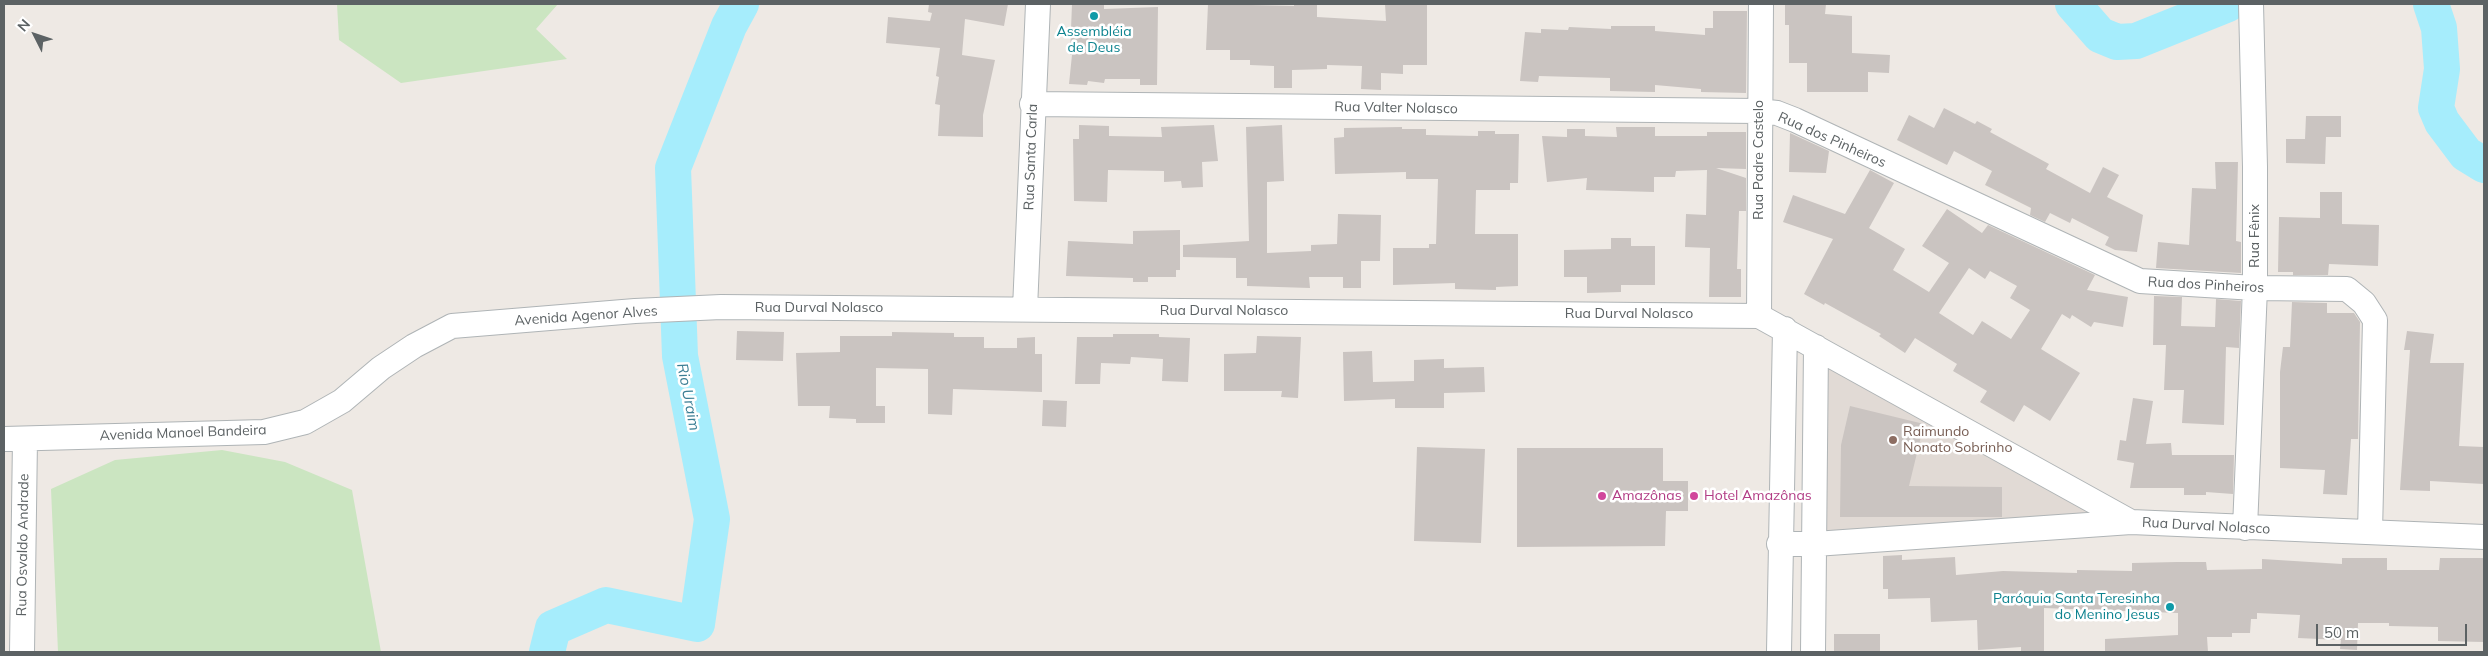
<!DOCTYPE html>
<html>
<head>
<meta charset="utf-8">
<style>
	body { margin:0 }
	#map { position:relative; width:2488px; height:656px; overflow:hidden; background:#eee9e4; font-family:Mulish,sans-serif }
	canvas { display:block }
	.frame { position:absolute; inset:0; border:5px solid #5c6264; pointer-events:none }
	.north { position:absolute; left:10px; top:10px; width:50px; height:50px; -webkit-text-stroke:4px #fff; paint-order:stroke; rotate:311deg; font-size:14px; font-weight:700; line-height:20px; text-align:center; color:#5c6264 }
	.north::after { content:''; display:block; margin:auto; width:18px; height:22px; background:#5c6264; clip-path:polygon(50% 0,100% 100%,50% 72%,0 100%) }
	.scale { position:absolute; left:2316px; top:624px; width:151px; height:22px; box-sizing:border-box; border:2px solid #5c6264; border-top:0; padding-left:6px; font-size:15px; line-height:18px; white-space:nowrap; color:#5c6264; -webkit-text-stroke:4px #fff; paint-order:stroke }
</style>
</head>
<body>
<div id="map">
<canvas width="2488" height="656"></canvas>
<div class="frame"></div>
<div class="north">N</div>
<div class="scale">50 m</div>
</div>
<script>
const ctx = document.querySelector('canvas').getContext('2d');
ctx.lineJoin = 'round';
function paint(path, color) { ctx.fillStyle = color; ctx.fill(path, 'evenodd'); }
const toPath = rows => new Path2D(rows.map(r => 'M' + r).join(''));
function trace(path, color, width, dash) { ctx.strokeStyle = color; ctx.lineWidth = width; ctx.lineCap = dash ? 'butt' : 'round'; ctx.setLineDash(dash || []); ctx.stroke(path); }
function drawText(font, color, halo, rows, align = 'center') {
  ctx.font = font + ' Mulish,sans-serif'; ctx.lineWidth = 5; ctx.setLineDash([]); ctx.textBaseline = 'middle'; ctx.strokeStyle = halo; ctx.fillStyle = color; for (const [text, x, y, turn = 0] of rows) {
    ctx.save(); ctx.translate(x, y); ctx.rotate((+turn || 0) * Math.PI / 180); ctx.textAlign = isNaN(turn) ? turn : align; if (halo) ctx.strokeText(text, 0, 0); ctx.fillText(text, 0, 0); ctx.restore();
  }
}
const education = toPath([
	[1826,364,2101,515,1820,539]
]);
const green = toPath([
	[337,4,558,4,536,29,567,59,401,83,339,40],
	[222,450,285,462,352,490,381,652,58,652,51,489,115,460]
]);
const river = toPath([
	[2073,4,2100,35,2117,42,2136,41,2228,4],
	[2431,4,2439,28,2442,69,2436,108,2442,122,2466,154,2484,165],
	[547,652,553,628,606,605,697,624,712,519,680,356,673,168,729,26,741,4]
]);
const building = toPath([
	[929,4,1008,4,1004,26,965,19,962,55,995,60,983,115,983,137,938,136,940,105,935,104,939,77,936,76,940,48,886,43,888,17,930,21,932,13,928,12],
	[1072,4,1104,4,1104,9,1158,7,1157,85,1140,85,1140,79,1105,79,1104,83,1088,81,1087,85,1069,84,1072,55,1070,55],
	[1208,4,1294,6,1294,4,1317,4,1317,17,1386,21,1385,4,1427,4,1427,65,1403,65,1403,74,1381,73,1381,90,1361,89,1362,66,1327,65,1327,69,1292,70,1292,88,1274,88,1274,66,1250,65,1250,60,1230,60,1230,50,1206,50],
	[1785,4,1826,4,1825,14,1852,16,1852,53,1890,55,1889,73,1868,72,1868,92,1807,92,1807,63,1789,63,1789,25,1785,25],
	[1713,11,1747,11,1746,93,1701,92,1701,89,1655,85,1655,92,1610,91,1610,78,1539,76,1538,82,1520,81,1525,32,1541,33,1541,29,1568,30,1569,27,1611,29,1611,26,1655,26,1655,31,1705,35,1705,28,1713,28],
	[1944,108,1975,124,1977,121,1992,129,1990,132,2049,164,2046,169,2090,193,2103,167,2119,175,2107,197,2143,215,2137,252,2115,250,2105,245,2109,237,2072,218,2070,223,2050,213,2045,222,2030,215,2031,208,1985,185,1992,171,1954,151,1947,165,1897,140,1909,115,1934,128],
	[2306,116,2341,116,2341,137,2326,137,2325,164,2286,163,2286,139,2305,139],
	[1079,125,1109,126,1109,136,1162,137,1161,127,1214,125,1218,161,1202,162,1203,187,1182,188,1181,181,1164,182,1164,171,1108,170,1107,202,1074,201,1073,139,1079,139],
	[1282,125,1284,181,1267,182,1267,253,1311,251,1311,245,1337,244,1338,214,1381,215,1380,261,1361,261,1361,288,1343,288,1343,277,1309,277,1310,288,1247,286,1247,278,1236,278,1236,258,1183,257,1183,245,1249,241,1246,127],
	[1402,127,1402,129,1426,129,1426,135,1478,136,1478,131,1495,131,1495,134,1519,134,1518,183,1510,183,1510,190,1476,190,1475,234,1518,234,1518,286,1496,287,1496,290,1455,289,1455,283,1393,285,1393,248,1429,248,1429,244,1436,244,1438,179,1406,179,1406,172,1335,174,1334,138,1344,137,1344,128],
	[1616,127,1655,127,1655,136,1707,136,1707,132,1746,132,1746,169,1716,168,1746,178,1746,211,1739,211,1737,269,1741,269,1741,297,1709,297,1710,248,1685,247,1686,214,1706,215,1707,170,1676,171,1675,177,1654,177,1654,192,1586,190,1587,178,1547,182,1542,136,1567,137,1567,129,1585,129,1585,136,1617,137],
	[1790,133,1829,151,1826,173,1789,172],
	[2215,162,2238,162,2236,241,2241,242,2241,273,2156,268,2158,242,2189,245,2192,188,2216,189],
	[1870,170,1894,183,1869,228,1905,249,1893,270,1929,292,1949,263,1922,246,1947,209,1982,233,1988,225,2095,275,2087,290,2128,297,2123,327,2094,322,2091,327,2072,315,2070,319,2062,314,2041,349,2080,373,2050,421,2024,405,2014,422,1980,402,1987,391,1953,371,1957,364,1915,338,1905,353,1879,336,1881,334,1825,303,1824,305,1804,294,1833,239,1783,222,1793,195,1845,214],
	[1969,268,1985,279,1990,271,2017,286,2010,298,2030,310,2011,339,1982,321,1973,335,1939,313],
	[2320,192,2342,192,2342,224,2379,225,2378,266,2329,264,2328,275,2293,275,2293,272,2278,272,2279,217,2320,218],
	[1180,230,1180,270,1176,270,1176,277,1148,277,1148,282,1133,282,1133,278,1066,276,1068,241,1133,244,1133,231],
	[1611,238,1631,238,1631,246,1655,246,1655,285,1621,285,1621,292,1587,293,1587,277,1564,277,1564,250,1611,249],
	[2154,296,2182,297,2181,326,2215,327,2216,299,2241,301,2239,348,2226,347,2224,425,2182,423,2184,390,2164,390,2166,345,2153,345],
	[2292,302,2327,303,2327,313,2354,313,2360,322,2358,439,2351,439,2347,495,2323,494,2325,470,2280,468,2280,372,2283,347,2290,347],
	[737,331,784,332,783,361,736,360],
	[2407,331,2434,334,2430,363,2464,363,2459,446,2484,447,2484,484,2430,481,2430,491,2400,490,2410,350,2404,350],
	[892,332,954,333,954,337,984,337,984,348,1017,348,1017,338,1035,337,1035,354,1042,354,1042,392,953,389,952,415,928,414,928,369,876,368,876,406,885,406,885,423,856,423,856,419,829,418,830,406,798,406,796,353,840,352,840,336,892,336],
	[1113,334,1159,334,1159,337,1190,338,1188,382,1162,381,1163,359,1131,357,1130,364,1101,363,1100,384,1075,384,1077,337,1113,337],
	[1257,336,1301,337,1298,398,1281,397,1282,391,1224,391,1224,354,1256,353],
	[1372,351,1373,382,1414,381,1414,360,1444,359,1444,368,1484,367,1485,392,1444,393,1444,408,1395,408,1395,399,1344,401,1343,352],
	[2133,398,2153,401,2146,444,2171,443,2172,455,2234,455,2233,494,2206,492,2206,495,2184,495,2184,488,2130,488,2134,463,2117,460,2120,440,2126,441],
	[1043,400,1067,401,1066,427,1042,426],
	[1850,406,1924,424,1909,486,2002,487,2002,517,1840,517,1841,445],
	[1417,447,1485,449,1481,543,1414,541],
	[1517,448,1663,448,1663,481,1688,481,1688,511,1666,511,1665,546,1517,547],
	[1902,555,1902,560,1955,557,1956,575,2003,571,2077,573,2077,570,2132,571,2132,563,2177,562,2206,562,2207,570,2262,569,2262,559,2342,564,2342,558,2387,558,2387,570,2439,570,2440,558,2484,558,2484,642,2438,641,2438,627,2389,626,2389,623,2358,623,2357,650,2340,649,2341,640,2298,638,2300,615,2257,613,2257,619,2251,619,2250,633,2232,633,2232,637,2207,637,2208,652,2105,652,2105,639,2178,635,2178,613,2044,608,2044,652,2021,652,2021,647,1978,650,1977,620,1931,622,1930,598,1888,599,1888,589,1883,589,1883,556],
	[1834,634,1880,634,1880,652,1834,652]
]);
const minor = toPath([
	[1032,104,1759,111,1777,113,1795,120,2140,281,2255,288,2347,289,2364,303,2375,320,2370,532],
	[1025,309,1038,4],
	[1759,316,1761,4],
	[4,439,264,432,305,422,342,401,381,368,414,346,452,326,635,311,721,307,1759,316,2131,522,2484,537],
	[2245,528,2255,288,2255,167,2251,4],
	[1779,544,1815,544,2131,522],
	[22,652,25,439],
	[1779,652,1785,329],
	[1813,652,1816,347]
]);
const markers = [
	[1094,16,5,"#0f9aa8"],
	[1893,440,5,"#8d6e63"],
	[1602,496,5,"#d1479c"],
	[1694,496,5,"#d1479c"],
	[2170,607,5,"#0f9aa8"]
];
const cultureNames = [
	["Assembléia",1094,32],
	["de Deus",1094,48],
	["Paróquia Santa Teresinha",2160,599,"right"],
	["do Menino Jesus",2160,615,"right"]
];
const streetNames = [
	["Rua Valter Nolasco",1396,108,1],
	["Rua dos Pinheiros",1832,140,24],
	["Rua Santa Carla",1031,157,-88],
	["Rua Padre Castelo",1759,160,-90],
	["Rua Fênix",2255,236,-90],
	["Rua dos Pinheiros",2206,285,3],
	["Rua Durval Nolasco",819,308],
	["Rua Durval Nolasco",1224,311],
	["Rua Durval Nolasco",1629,314],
	["Avenida Agenor Alves",586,316,-4],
	["Avenida Manoel Bandeira",183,433,-2],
	["Rua Durval Nolasco",2206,526,3],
	["Rua Osvaldo Andrade",23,545,-89]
];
const educationNames = [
	["Raimundo",1903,432],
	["Nonato Sobrinho",1903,448]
];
const hotelNames = [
	["Amazônas",1612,496],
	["Hotel Amazônas",1704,496]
];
const waterNames = [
	["Rio Uraim",688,397,79]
];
paint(education, '#e1dad5');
paint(green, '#cbe5c1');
trace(river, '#a6edfc', 36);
paint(building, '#cac4c1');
trace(minor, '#afb4b6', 26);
trace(minor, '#fff', 24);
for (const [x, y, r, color] of markers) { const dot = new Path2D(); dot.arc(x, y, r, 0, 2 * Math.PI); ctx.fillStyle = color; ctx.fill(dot); trace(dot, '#fff', 2); }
drawText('14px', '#0d838f', '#fff', cultureNames);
drawText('14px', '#5c6264', '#fff', streetNames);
drawText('14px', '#785e54', '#fff', educationNames, 'left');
drawText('14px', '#b23c85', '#fff', hotelNames, 'left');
drawText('italic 15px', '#3b7e94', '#fff', waterNames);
</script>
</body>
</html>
